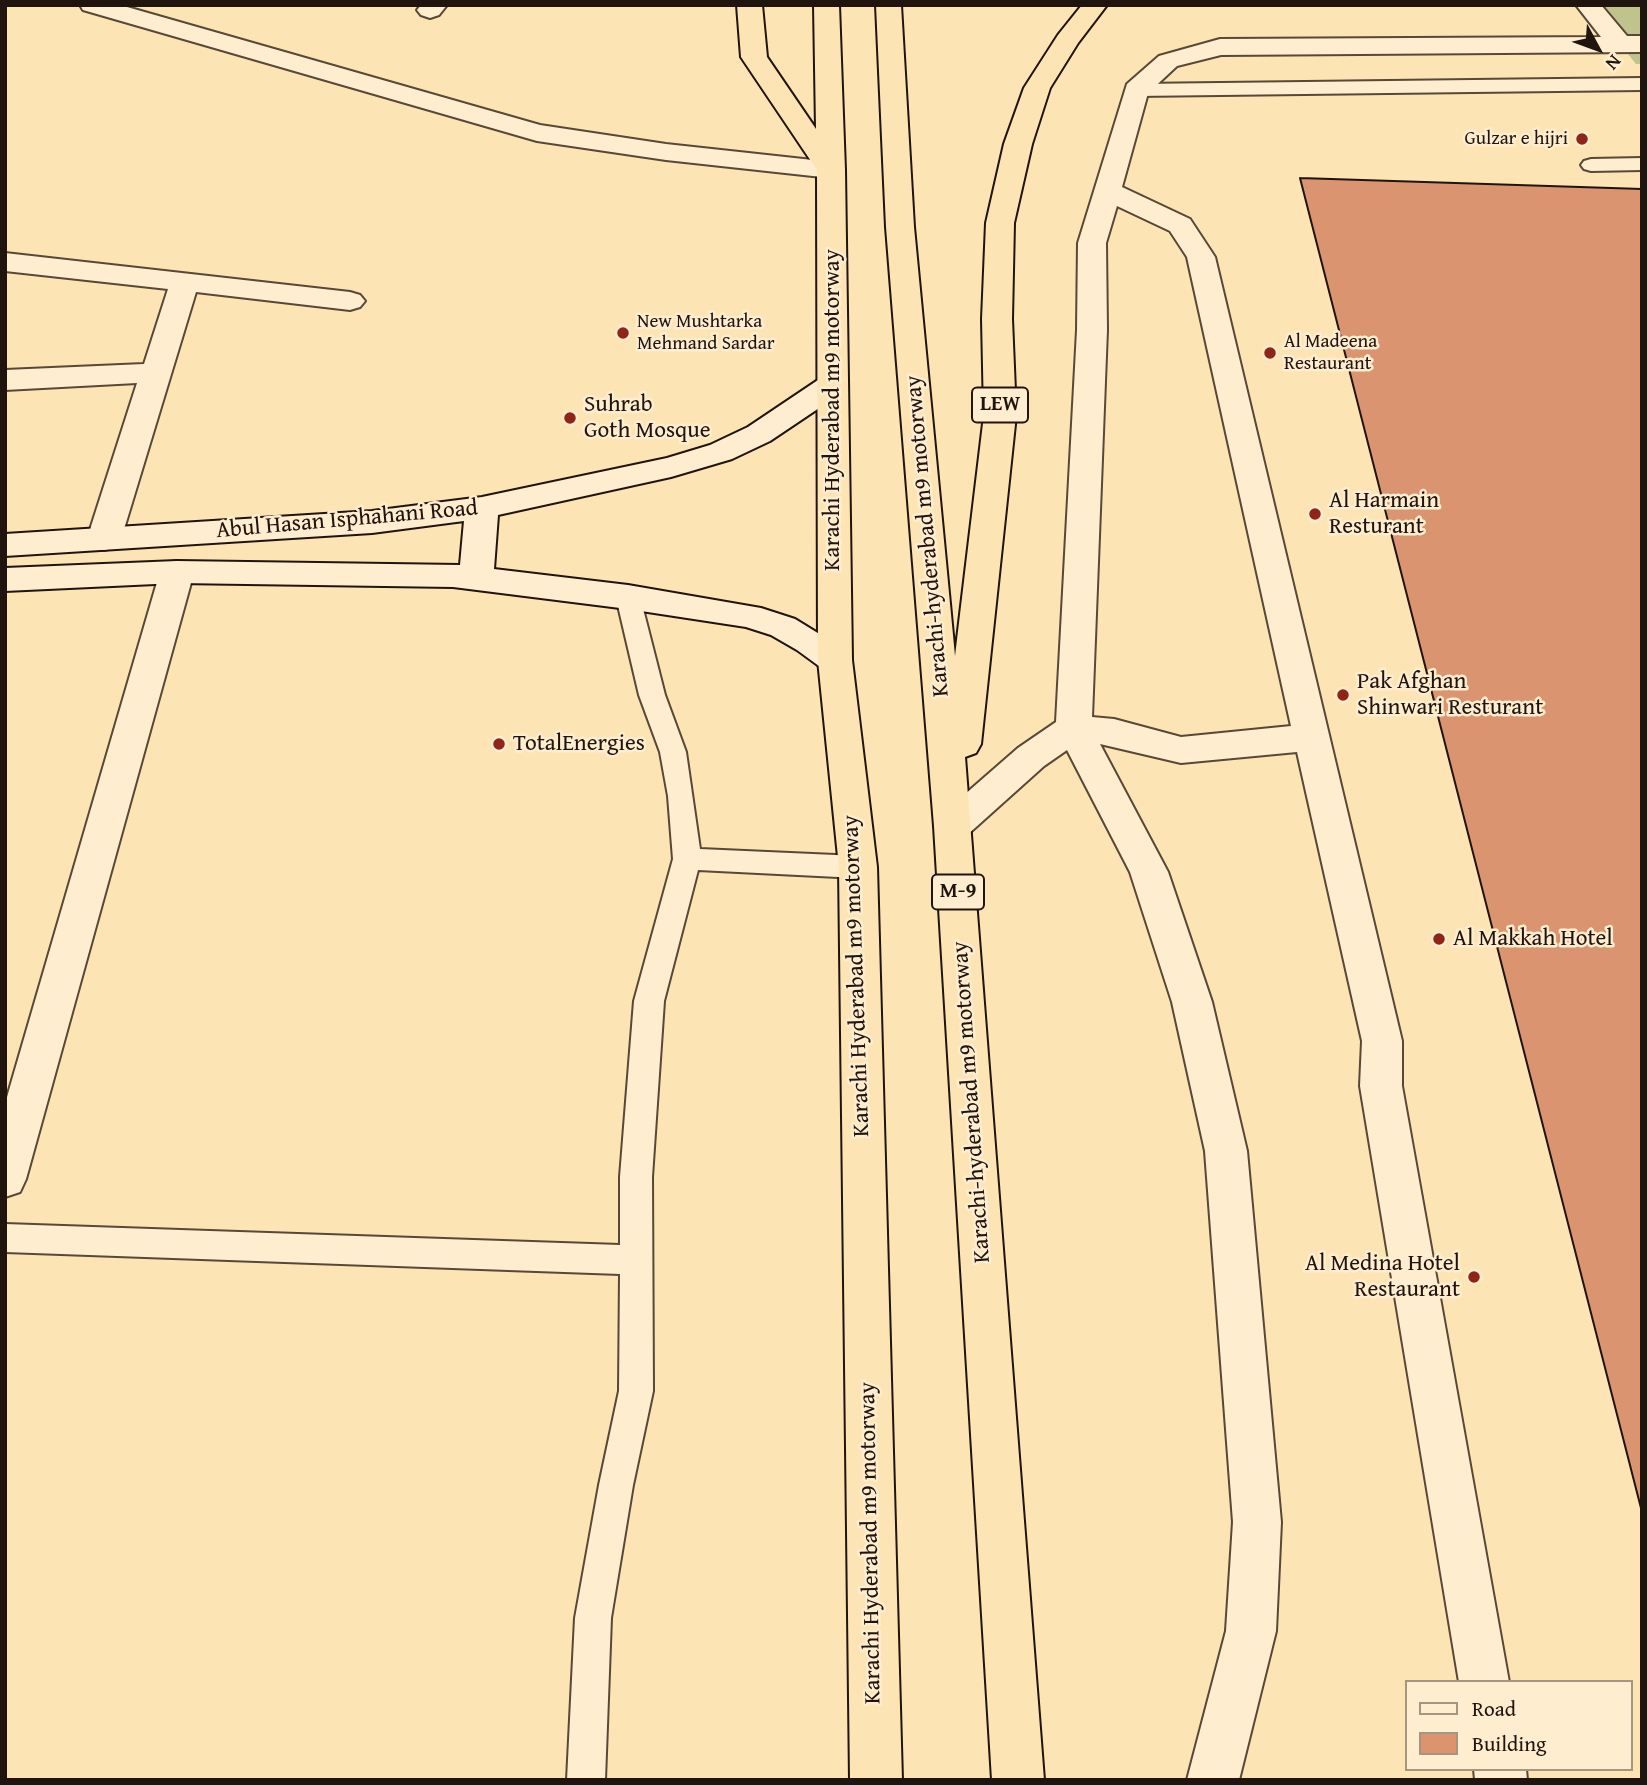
<!DOCTYPE html>
<html>
<head>
<meta charset="utf-8">
<style>
	body { margin:0 }
	#map { position:relative; width:1647px; height:1785px; overflow:hidden; background:#fde4b4; font-family:"Gentium Book Plus",serif }
	canvas { display:block }
	.frame { position:absolute; inset:0; border:7px solid #20140f; pointer-events:none }
	.legend { position:absolute; left:1405px; top:1680px; width:228px; height:91px; box-sizing:border-box; background:#feedce; border:2px solid #a59682; margin:0; padding:9px 12px; list-style:none; font-size:21px; color:#20140f }
	.legend li { display:flex; align-items:center; gap:14px; height:35px }
	.legend b { width:35px; border:2px solid #a59682 }
	.north { position:absolute; left:1563px; top:14px; width:70px; height:70px; -webkit-text-stroke:5px #feedce; paint-order:stroke; rotate:131deg; font-size:19px; font-weight:700; line-height:28px; text-align:center; color:#20140f }
	.north::after { content:''; display:block; margin:auto; width:24px; height:32px; background:#20140f; clip-path:polygon(50% 0,100% 100%,50% 72%,0 100%) }
</style>
</head>
<body>
<div id="map">
<canvas width="1647" height="1785"></canvas>
<div class="frame"></div>
<ul class="legend">
<li><b style="height:9px;background:#feedce"></b>Road</li>
<li><b style="height:19px;background:#da946f"></b>Building</li>
</ul>
<div class="north">N</div>
</div>
<script>
const ctx = document.querySelector('canvas').getContext('2d');
ctx.lineJoin = 'round';
function paint(path, color) { ctx.fillStyle = color; ctx.fill(path, 'evenodd'); }
const toPath = rows => new Path2D(rows.map(r => 'M' + r).join(''));
function trace(path, color, width, dash) { ctx.strokeStyle = color; ctx.lineWidth = width; ctx.lineCap = dash ? 'butt' : 'round'; ctx.setLineDash(dash || []); ctx.stroke(path); }
function drawText(font, color, halo, rows, align = 'center') {
  ctx.font = font + ' "Gentium Book Plus",serif'; ctx.lineWidth = 5; ctx.setLineDash([]); ctx.textBaseline = 'middle'; ctx.strokeStyle = halo; ctx.fillStyle = color; for (const [text, x, y, turn = 0] of rows) {
    ctx.save(); ctx.translate(x, y); ctx.rotate((+turn || 0) * Math.PI / 180); ctx.textAlign = isNaN(turn) ? turn : align; if (halo) ctx.strokeText(text, 0, 0); ctx.fillText(text, 0, 0); ctx.restore();
  }
}
const green = toPath([
	[1588,5,1642,5,1642,64,1636,64]
]);
const building = toPath([
	[1300,178,1642,189,1642,1512,1300,178]
]);
const lane = toPath([
	[1642,78,1642,90,1136,96,1126,90,1136,84,1642,78],
	[1642,158,1642,170,1591,171,1584,169,1581,165,1584,161,1591,159,1642,158],
	[628,589,637,591,640,597,665,695,686,752,700,849,858,856,868,859,872,867,868,875,858,878,698,870,664,1001,652,1177,653,1391,633,1485,611,1618,605,1780,567,1780,575,1618,599,1485,619,1391,620,1274,5,1252,5,1224,620,1245,620,1177,634,1001,673,859,668,796,660,752,639,695,616,597,619,591,628,589]
]);
const street = toPath([
	[80,5,120,5,540,125,666,144,831,162,841,164,845,170,841,176,831,178,666,160,537,141,83,10,80,5],
	[421,5,447,5,439,15,430,18,421,15,417,10,421,5],
	[1576,5,1601,5,1627,36,1642,36,1642,52,1221,55,1177,66,1148,93,1122,187,1190,219,1215,257,1402,1041,1402,1086,1509,1682,1459,1682,1360,1086,1362,1041,1297,752,1181,763,1100,744,1168,872,1212,1002,1247,1151,1281,1522,1276,1631,1239,1780,1187,1780,1226,1631,1233,1522,1205,1151,1172,1002,1130,872,1067,750,1044,766,966,836,953,840,940,836,934,826,940,816,1018,748,1056,722,1077,330,1078,243,1127,84,1159,56,1220,39,1601,37,1576,5],
	[1117,206,1170,231,1187,257,1291,726,1181,737,1114,719,1092,717,1107,330,1106,243,1117,206],
	[5,253,350,292,360,295,365,301,360,307,350,310,196,292,121,539,116,547,104,550,92,547,87,539,137,383,5,390,5,370,144,364,168,289,5,271,5,253],
	[177,561,189,564,194,572,26,1179,20,1192,5,1197,5,1104,160,572,165,564,177,561],
	[1474,1769,1526,1769,1527,1780,1475,1780,1474,1769]
]);
const secondary = toPath([
	[832,375,843,378,847,385,843,392,770,441,732,459,671,477,498,515,494,569,628,585,761,608,795,619,847,651,852,660,847,669,835,672,823,669,797,650,771,635,746,627,628,609,453,587,177,583,5,591,5,568,177,561,460,565,464,521,372,533,5,556,5,534,372,511,482,497,667,458,710,445,748,427,821,378,832,375]
]);
const highway = toPath([
	[737,5,762,5,767,57,816,129,814,5,839,5,845,170,852,660,877,867,902,1780,850,1780,839,867,818,660,817,170,741,57,737,5],
	[876,5,901,5,914,227,955,656,984,415,982,319,986,223,1004,144,1024,88,1058,35,1082,5,1107,5,1078,43,1050,88,1032,144,1014,223,1012,319,1016,415,981,744,976,753,965,757,1044,1780,992,1780,934,826,886,227,876,5]
]);
const markers = [
	[1582,139,7,"#8f2418"],
	[623,333,7,"#8f2418"],
	[1270,353,7,"#8f2418"],
	[570,418,7,"#8f2418"],
	[1315,514,7,"#8f2418"],
	[1343,695,7,"#8f2418"],
	[499,744,7,"#8f2418"],
	[1439,939,7,"#8f2418"],
	[1474,1277,7,"#8f2418"]
];
const farPoinames = [
	["Gulzar e hijri",1568,139,"right"],
	["New Mushtarka",637,322],
	["Mehmand Sardar",637,344],
	["Al Madeena",1284,342],
	["Restaurant",1284,364]
];
const shields = [
	[1000,405,56],
	[958,892,52]
];
const shieldNames = [
	["LEW",1000,405],
	["M-9",958,892]
];
const poiNames = [
	["Suhrab",584,405],
	["Goth Mosque",584,431],
	["Al Harmain",1329,501],
	["Resturant",1329,527],
	["Pak Afghan",1357,682],
	["Shinwari Resturant",1357,708],
	["TotalEnergies",513,744],
	["Al Makkah Hotel",1453,939],
	["Al Medina Hotel",1460,1264,"right"],
	["Restaurant",1460,1290,"right"]
];
const streetNames = [
	["Karachi Hyderabad m9 motorway",833,410,-90],
	["Abul Hasan Isphahani Road",347,520,-5],
	["Karachi-hyderabad m9 motorway",928,536,-95],
	["Karachi Hyderabad m9 motorway",857,976,-92],
	["Karachi-hyderabad m9 motorway",972,1102,-94],
	["Karachi Hyderabad m9 motorway",871,1543,-91]
];
paint(green, '#c0c48c');
paint(building, '#da946f');
trace(building, '#20140f', 2);
trace(lane, '#574838', 4);
trace(street, '#574838', 4);
trace(secondary, '#20140f', 4);
trace(highway, '#20140f', 4);
paint(lane, '#feedce');
paint(street, '#feedce');
paint(secondary, '#feedce');
paint(highway, '#fde4b4');
for (const [x, y, r, color] of markers) { const dot = new Path2D(); dot.arc(x, y, r, 0, 2 * Math.PI); ctx.fillStyle = color; ctx.fill(dot); trace(dot, '#feedce', 2.5); }
drawText('19px', '#20140f', '#feedce', farPoinames, 'left');
for (const [x, y, w] of shields) { const box = new Path2D(); box.roundRect(x - w / 2, y - 17.5, w, 35, 5); ctx.fillStyle = '#feedce'; ctx.fill(box); trace(box, '#20140f', 2); }
drawText('bold 21px', '#20140f', null, shieldNames);
drawText('23px', '#20140f', '#feedce', poiNames, 'left');
drawText('23px', '#20140f', '#feedce', streetNames);
</script>
</body>
</html>
